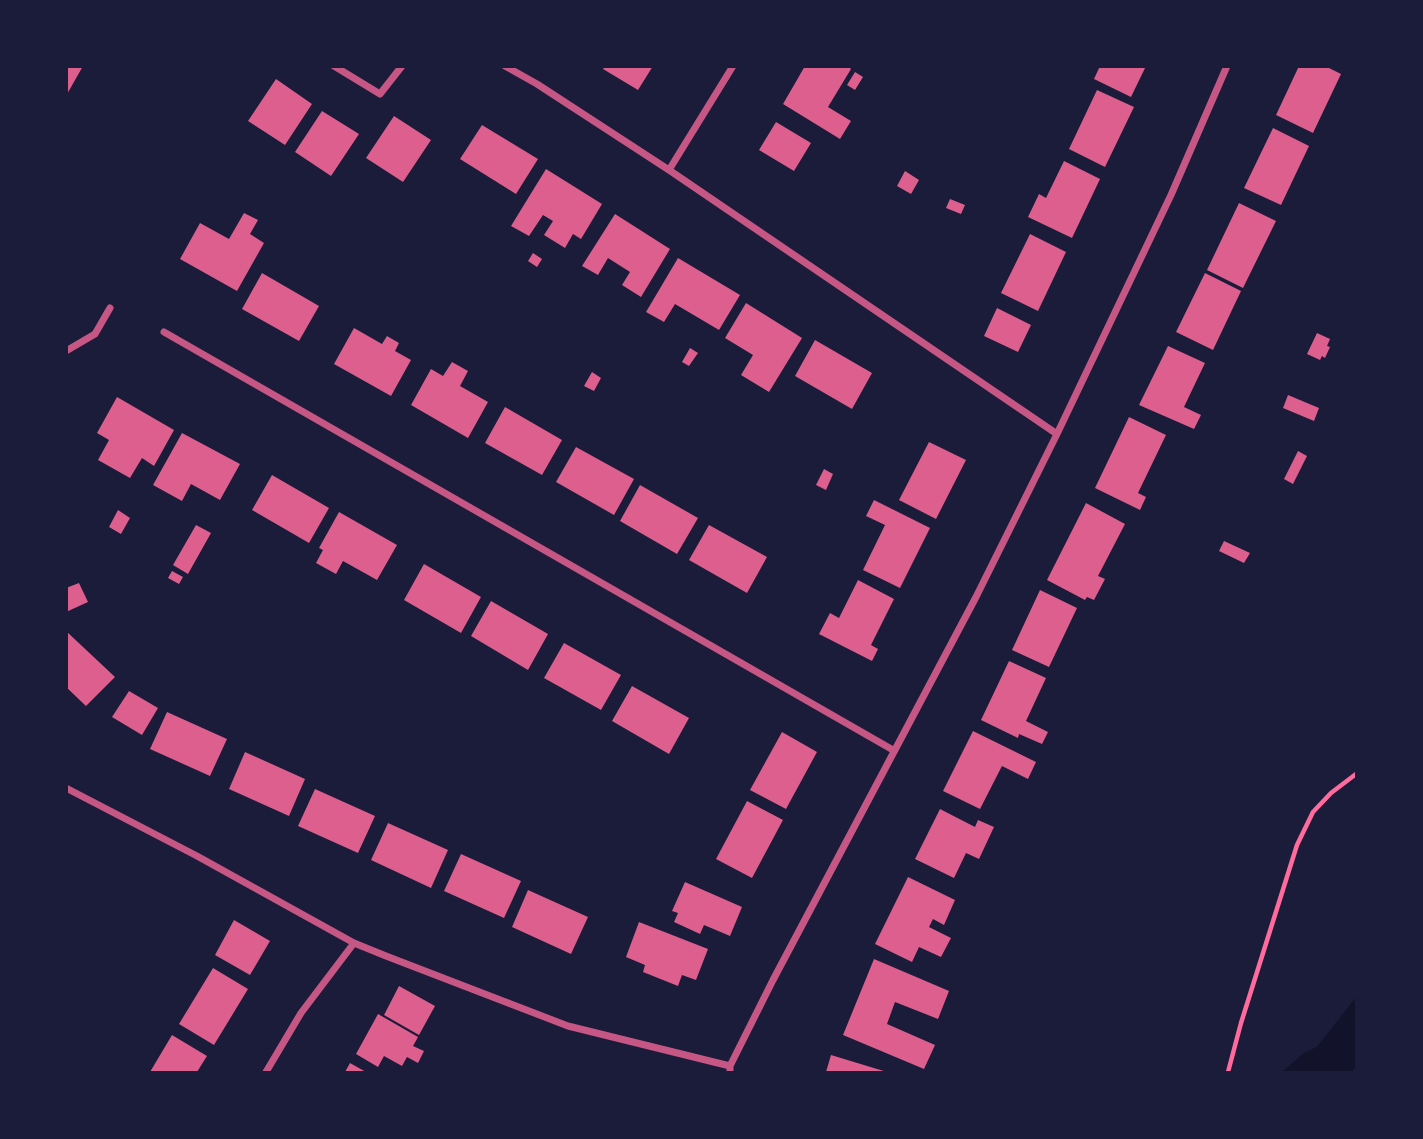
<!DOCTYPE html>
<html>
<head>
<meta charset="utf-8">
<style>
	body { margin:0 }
	#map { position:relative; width:1423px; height:1139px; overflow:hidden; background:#1b1b3a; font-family:"Archivo Narrow",sans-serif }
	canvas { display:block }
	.frame { position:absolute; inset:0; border:68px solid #1b1b3a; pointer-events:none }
</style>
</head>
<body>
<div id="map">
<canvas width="1423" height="1139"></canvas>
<div class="frame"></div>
</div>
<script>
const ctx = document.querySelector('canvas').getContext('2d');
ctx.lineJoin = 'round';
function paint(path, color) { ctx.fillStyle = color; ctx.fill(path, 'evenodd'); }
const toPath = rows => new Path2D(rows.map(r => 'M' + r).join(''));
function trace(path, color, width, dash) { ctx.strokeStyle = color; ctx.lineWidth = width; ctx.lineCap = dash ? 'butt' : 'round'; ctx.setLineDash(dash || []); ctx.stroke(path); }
const water = toPath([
	[1356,997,1356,1065,1352,1072,1282,1072,1304,1053,1317,1047]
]);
const building = toPath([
	[66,66,83,66,66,96],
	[605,66,653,66,638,90,603,69],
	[805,66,848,66,851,69,828,107,851,121,840,139,783,104],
	[1100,66,1146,66,1131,97,1094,79],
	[1299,66,1325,66,1341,74,1313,133,1276,115],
	[855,72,863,77,855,90,847,85],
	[276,79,312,104,285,145,248,121],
	[1097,90,1134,107,1105,167,1069,149],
	[322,111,359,134,331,176,295,152],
	[394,116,431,140,403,182,366,158],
	[776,122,811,143,794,171,759,150],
	[482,125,538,159,516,194,460,159],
	[1273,128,1309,146,1281,205,1244,188],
	[1064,161,1100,179,1072,238,1028,217,1039,194,1046,198],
	[546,169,602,204,581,239,573,234,565,248,544,235,553,221,543,215,529,236,511,226],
	[905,171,919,180,911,194,897,186],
	[950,199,965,205,961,214,946,208],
	[1239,203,1276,221,1243,288,1207,270],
	[244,213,258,220,250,234,264,243,237,291,180,259,200,223,229,239],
	[615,214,670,249,641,297,622,285,630,272,608,258,598,275,582,266],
	[1030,234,1066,252,1038,311,1001,293],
	[533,253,542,259,537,267,528,261],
	[678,258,740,295,719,330,675,304,664,322,646,312],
	[262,273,319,306,299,341,242,309],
	[1205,273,1241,291,1213,350,1176,332],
	[746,303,802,338,769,392,741,375,753,355,725,338],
	[997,308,1031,325,1018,352,984,336],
	[354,328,382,344,387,336,399,343,395,351,411,360,391,396,334,364],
	[1317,333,1330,339,1327,346,1330,347,1325,358,1322,356,1320,360,1307,354],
	[815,340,872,373,852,409,795,376],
	[1168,346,1205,363,1184,407,1201,415,1194,429,1139,405],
	[690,348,698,353,689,366,682,362],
	[452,362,468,371,460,386,488,402,468,438,411,405,431,369,443,376],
	[592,372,601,378,594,391,584,386],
	[1288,395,1319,408,1314,421,1283,408],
	[117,397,174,430,154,466,142,458,130,478,98,460,109,440,97,433],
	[505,407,562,440,542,475,485,443],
	[1129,417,1166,435,1138,493,1146,497,1140,510,1095,488],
	[182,433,240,464,220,500,191,484,182,501,153,485],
	[929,442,966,460,936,519,899,500],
	[576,447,634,479,614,515,556,482],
	[1298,451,1307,456,1293,484,1284,479],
	[824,469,833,474,826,490,816,485],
	[272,475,329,508,309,543,252,510],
	[640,485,698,518,677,554,620,521],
	[874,500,930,528,900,588,863,570,885,525,866,516],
	[1086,503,1125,524,1098,576,1105,579,1094,600,1087,597,1085,600,1047,580],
	[118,510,130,518,121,534,109,527],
	[339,512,397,545,377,580,343,561,336,574,316,563,323,550,319,548],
	[196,525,211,533,188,574,173,565],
	[709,525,767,557,747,593,689,560],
	[1224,541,1250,553,1244,563,1219,551],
	[424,564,481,597,461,633,404,600],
	[172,571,183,577,179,584,168,578],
	[858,580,894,599,871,645,878,649,872,661,819,634,830,613,839,618],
	[79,583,88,602,66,612,66,588],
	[1040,590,1077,608,1049,667,1012,650],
	[491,601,548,634,528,670,471,636],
	[66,631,115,677,86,706,66,687],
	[564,643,621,675,601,710,544,678],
	[1009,661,1046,678,1026,721,1048,732,1042,744,1019,734,1018,738,981,720],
	[632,686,689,718,669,754,612,721],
	[129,691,158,708,142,735,112,717],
	[167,712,227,739,210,776,150,749],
	[973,731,1036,762,1028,779,1002,766,980,809,943,791],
	[782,732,817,752,786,809,750,790],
	[245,752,305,779,289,816,229,789],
	[315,789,375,816,358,853,298,826],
	[747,801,783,820,752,878,716,859],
	[940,809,975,827,978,820,994,827,979,859,966,853,954,878,915,859],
	[388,823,448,850,431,888,371,860],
	[461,854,521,881,504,918,444,891],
	[908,877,955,900,944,925,933,919,929,927,951,938,941,957,919,947,912,962,875,944],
	[685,882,742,907,730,936,704,925,700,934,674,922,678,913,672,911],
	[528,890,588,917,571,954,512,927],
	[234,920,270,941,250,975,215,955],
	[639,922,708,949,696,980,682,975,678,986,643,972,645,965,626,957],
	[874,959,949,991,938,1019,895,1002,887,1024,935,1045,924,1069,843,1035],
	[213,968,248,989,214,1045,179,1024],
	[399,986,435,1006,419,1035,384,1015],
	[378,1014,418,1037,413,1046,424,1051,418,1063,407,1057,402,1066,384,1056,378,1067,356,1054],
	[172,1035,207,1056,197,1072,150,1072],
	[831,1055,887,1072,826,1072],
	[350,1063,366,1072,345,1072]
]);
const path = toPath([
	[1228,1072,1241,1023,1297,845,1313,812,1331,793,1356,774]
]);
const minor = toPath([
	[334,66,380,94,402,66],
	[505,66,537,84,669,170,1057,434],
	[669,170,733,66],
	[164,332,893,750],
	[66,351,95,334,110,308],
	[66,788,197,856,354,943,386,956,568,1026,730,1066],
	[266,1072,301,1013,354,943],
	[730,1072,730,1066,773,980,976,597,1057,434,1171,195,1227,66]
]);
paint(water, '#12122b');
paint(building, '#dd5f8e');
trace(path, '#ff6b9d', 4.5);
trace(minor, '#c65784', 7);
</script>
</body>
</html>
